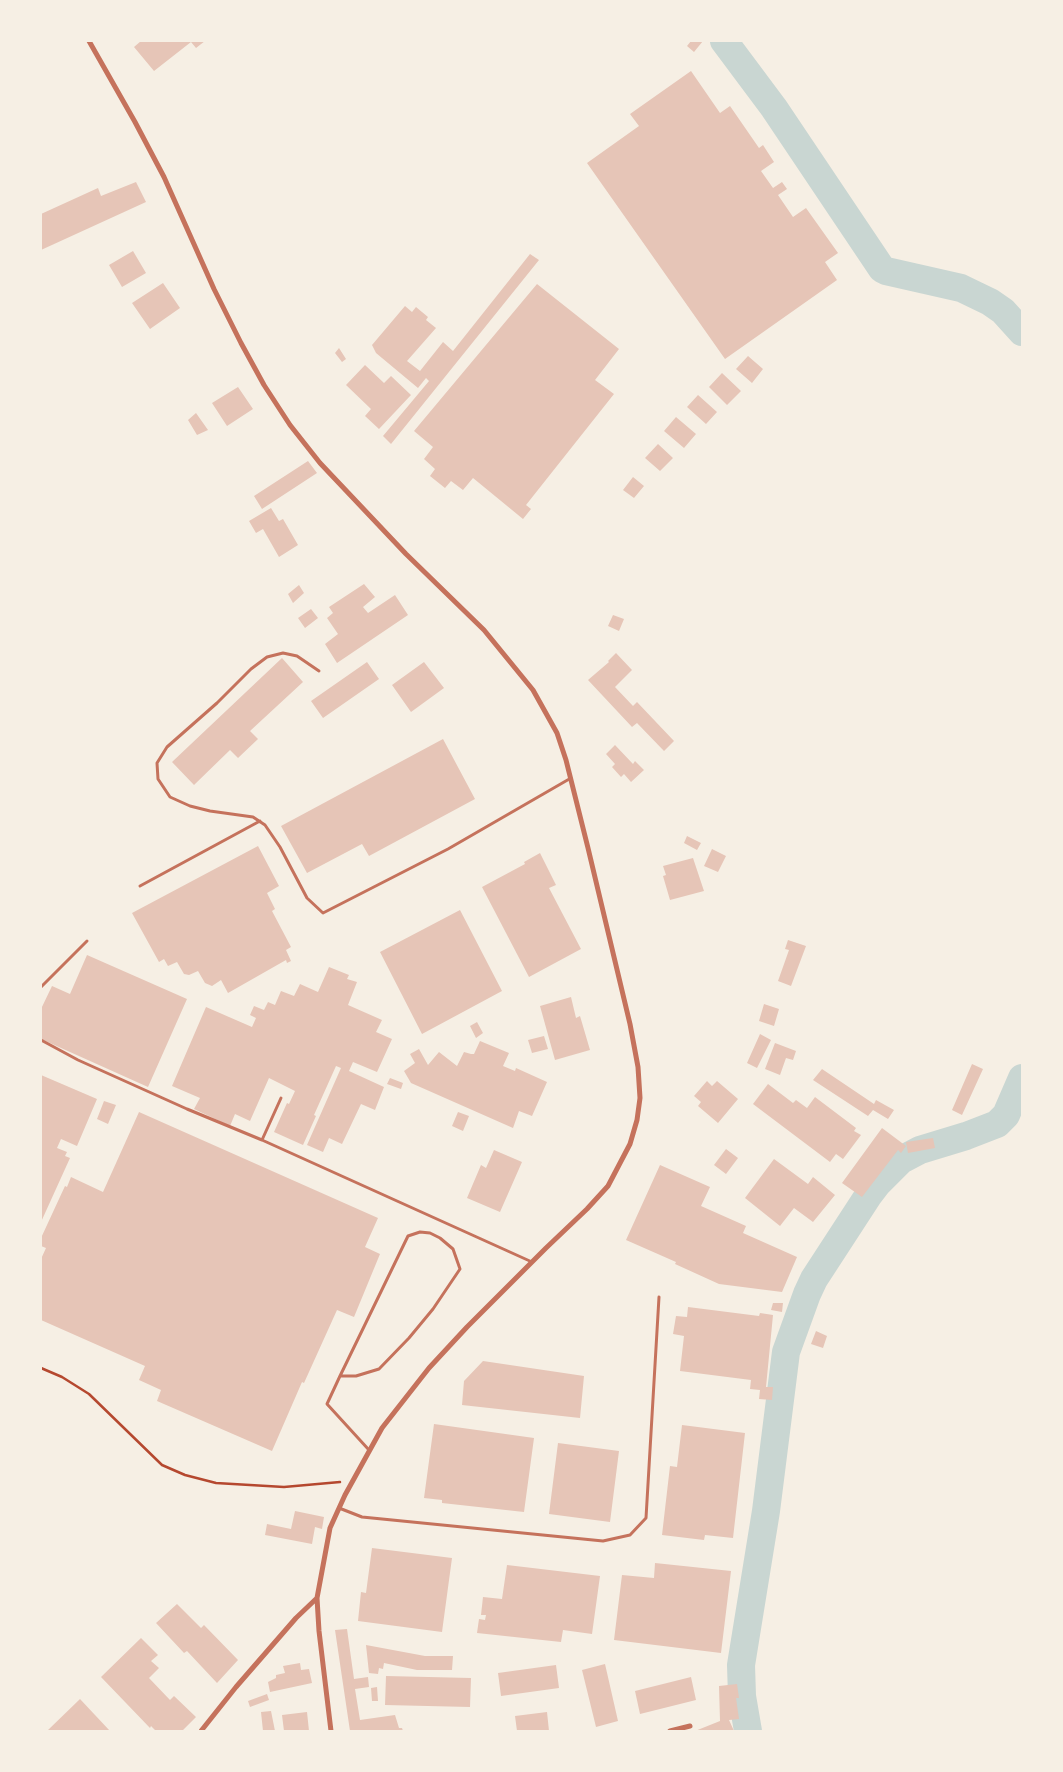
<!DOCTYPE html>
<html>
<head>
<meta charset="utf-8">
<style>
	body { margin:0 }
	#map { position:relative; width:1063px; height:1772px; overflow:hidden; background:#f6efe4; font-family:Commissioner,sans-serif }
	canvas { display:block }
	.frame { position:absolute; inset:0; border:42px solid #f6efe4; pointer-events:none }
</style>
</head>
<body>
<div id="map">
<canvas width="1063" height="1772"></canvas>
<div class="frame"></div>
</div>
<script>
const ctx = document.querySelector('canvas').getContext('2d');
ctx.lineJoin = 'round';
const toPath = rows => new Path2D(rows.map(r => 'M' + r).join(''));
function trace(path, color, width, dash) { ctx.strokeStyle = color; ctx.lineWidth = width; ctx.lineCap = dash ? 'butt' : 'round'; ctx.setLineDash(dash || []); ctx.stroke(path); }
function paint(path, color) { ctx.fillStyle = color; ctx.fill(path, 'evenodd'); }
const river = toPath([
	[724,41,774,108,882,269,886,271,961,288,990,302,1003,311,1022,332],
	[748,1731,742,1696,741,1665,766,1511,786,1352,807,1294,814,1279,868,1196,878,1183,901,1160,920,1150,966,1136,997,1124,1006,1115,1022,1078]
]);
const building = toPath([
	[141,41,205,41,196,48,191,42,154,71,134,47],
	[691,41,703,41,694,52,687,46],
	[691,71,720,113,730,106,759,148,763,145,774,162,761,171,773,188,782,182,787,189,778,195,793,217,806,208,838,253,825,262,837,280,725,359,587,163,639,126,630,114],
	[136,182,146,202,41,250,41,214,98,188,101,196],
	[133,251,146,273,122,287,109,265],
	[530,254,539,260,391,444,383,436,429,381,426,378,418,388,376,353,372,345,405,306,412,312,416,307,428,317,426,320,436,328,407,361,420,371,443,342,453,351],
	[163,283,180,308,150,329,132,303],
	[537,284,619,349,595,380,614,394,526,505,531,509,523,519,473,478,463,490,451,481,445,488,430,476,435,469,424,459,433,447,414,431],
	[339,348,346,359,342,362,335,353],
	[748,356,763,369,752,383,736,369],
	[365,365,384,383,391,376,411,395,379,429,365,416,371,409,346,385],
	[722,373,741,391,727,405,709,387],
	[238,387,253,409,227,426,212,403],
	[698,395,717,412,706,424,687,407],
	[196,413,208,430,197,435,188,420],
	[676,417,696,434,684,448,664,431],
	[658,444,673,458,660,471,645,458],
	[308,461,317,473,262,509,254,496],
	[633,477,644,486,634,498,623,490],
	[271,508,279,521,283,519,298,545,279,557,263,529,256,533,249,521],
	[364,584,375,597,363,607,368,613,395,595,408,615,337,663,325,644,338,634,327,618,333,613,329,607],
	[299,585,304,593,293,603,288,594],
	[311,609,318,618,305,628,298,618],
	[613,615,624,619,619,631,608,626],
	[616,653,632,670,615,687,633,706,637,702,674,741,664,751,637,723,632,727,588,680,609,662,608,661],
	[282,658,303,682,250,731,258,739,238,758,230,750,194,785,172,762],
	[367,662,379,679,323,718,311,701],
	[424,662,444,688,411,712,392,685],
	[443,739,475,799,369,856,362,844,307,873,281,826],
	[615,745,633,764,635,761,644,770,631,782,624,774,621,777,612,767,615,764,606,754],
	[687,836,701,843,697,850,684,843],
	[258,846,279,886,267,893,275,909,272,911,291,947,286,950,291,961,287,963,286,960,228,993,221,980,212,986,205,983,198,971,189,975,184,974,177,962,168,966,164,959,159,962,132,913],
	[712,849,726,856,718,872,704,866],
	[540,853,556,885,549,888,581,949,529,977,482,887,525,864,524,862],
	[693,858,704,891,670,900,663,876,666,875,663,866],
	[460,910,502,991,422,1034,380,952],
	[788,940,806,946,791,986,778,981,789,950,785,949],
	[87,955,187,999,148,1087,41,1039,41,1009,52,986,70,994],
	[329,967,349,975,347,979,357,982,348,1005,382,1020,376,1032,392,1039,377,1072,353,1062,349,1071,384,1087,375,1110,361,1104,342,1144,329,1138,323,1152,307,1145,341,1068,336,1066,314,1115,316,1116,303,1145,274,1132,287,1103,289,1104,295,1091,269,1078,250,1121,235,1114,230,1126,194,1109,200,1098,172,1086,206,1007,252,1027,256,1018,250,1015,254,1006,264,1010,268,1002,275,1005,281,991,294,996,300,984,318,992],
	[571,997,576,1018,580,1016,590,1050,555,1060,540,1006],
	[764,1004,779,1009,774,1026,759,1021],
	[477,1022,483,1033,476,1038,470,1026],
	[760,1034,771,1040,757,1068,747,1063],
	[544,1036,548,1049,532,1053,528,1040],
	[480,1041,509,1053,503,1066,515,1071,516,1068,547,1082,532,1116,519,1111,513,1128,411,1083,404,1071,415,1063,410,1054,419,1049,428,1065,439,1052,457,1066,464,1052,471,1054,474,1054],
	[775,1043,796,1051,793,1060,786,1058,780,1075,765,1069],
	[972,1064,983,1069,962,1115,952,1110],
	[822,1069,874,1104,876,1100,894,1110,888,1119,873,1110,868,1116,813,1080],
	[41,1075,97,1099,77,1146,61,1139,57,1148,67,1152,65,1156,70,1158,41,1222],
	[390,1078,403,1083,401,1089,387,1084],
	[707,1081,712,1086,717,1081,738,1099,718,1123,698,1106,701,1102,694,1096],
	[768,1084,793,1103,796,1100,807,1108,815,1097,856,1128,854,1131,861,1135,843,1159,836,1154,830,1162,753,1104],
	[104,1101,116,1105,108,1124,97,1119],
	[139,1112,378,1218,365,1247,380,1254,354,1317,337,1310,304,1383,302,1382,272,1451,157,1401,161,1390,139,1380,145,1366,41,1320,41,1259,46,1248,41,1246,41,1238,65,1186,67,1187,71,1177,103,1192],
	[458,1112,469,1116,463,1131,452,1126],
	[882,1128,906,1146,901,1153,898,1150,862,1197,842,1183],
	[933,1138,935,1148,908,1153,906,1142],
	[726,1149,738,1158,726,1174,714,1165],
	[494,1150,522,1162,500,1212,467,1198,481,1165,486,1168],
	[774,1159,808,1184,813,1177,835,1195,813,1222,794,1208,780,1226,745,1198],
	[660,1165,710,1187,701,1206,746,1226,743,1233,797,1257,782,1292,719,1284,675,1264,676,1262,626,1240],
	[773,1303,783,1303,782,1312,771,1310],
	[688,1307,759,1316,760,1313,773,1315,766,1387,773,1387,772,1400,759,1399,760,1390,750,1389,751,1380,680,1371,684,1336,673,1334,676,1316,687,1317],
	[816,1331,827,1336,823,1348,811,1344],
	[483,1361,584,1376,580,1418,462,1405,464,1381],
	[434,1424,534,1438,524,1512,442,1503,442,1500,424,1498],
	[682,1425,745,1433,733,1538,705,1535,704,1540,662,1535,670,1466,677,1467],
	[558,1443,619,1451,610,1522,549,1514],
	[295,1511,324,1517,322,1529,315,1527,312,1544,265,1535,267,1524,291,1529],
	[372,1548,452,1558,442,1632,358,1621,361,1592,366,1593],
	[655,1563,731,1571,721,1653,614,1640,622,1575,654,1578],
	[507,1565,600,1576,592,1634,563,1630,561,1642,477,1633,479,1619,485,1620,486,1615,481,1615,483,1597,502,1599],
	[177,1604,201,1628,204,1625,238,1660,217,1683,187,1651,184,1653,156,1623],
	[347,1629,354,1679,368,1677,369,1687,355,1689,360,1720,395,1715,399,1728,402,1728,403,1731,350,1731,335,1630],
	[141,1638,158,1655,151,1661,159,1668,149,1678,170,1700,174,1696,196,1717,182,1731,156,1731,151,1726,150,1728,101,1677],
	[366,1645,425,1656,453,1656,452,1670,417,1670,384,1663,383,1669,379,1668,378,1674,369,1673],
	[300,1663,301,1670,309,1669,312,1683,270,1692,268,1682,276,1678,276,1675,285,1673,283,1666],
	[605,1664,618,1721,596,1727,582,1670],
	[556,1665,559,1688,501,1696,498,1673],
	[386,1676,471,1678,470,1707,385,1705],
	[691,1677,696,1700,640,1714,635,1691],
	[737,1684,739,1698,736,1698,739,1719,729,1720,734,1731,695,1731,720,1721,719,1686],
	[377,1687,378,1701,372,1701,371,1688],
	[267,1694,269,1700,250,1707,248,1701],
	[80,1699,110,1731,47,1731],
	[271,1711,275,1731,263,1731,261,1712],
	[307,1712,309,1731,284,1731,282,1715],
	[547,1712,549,1731,517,1731,515,1716]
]);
const path = toPath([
	[41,1368,62,1377,89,1394,162,1465,185,1475,216,1483,284,1487,340,1482]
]);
const service = toPath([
	[319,671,297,656,283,653,267,657,251,669,217,703,167,747,157,763,158,779,170,797,190,806,210,811,253,817,265,825,280,847,307,898,323,913,448,849,571,778],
	[140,886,260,821],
	[41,987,87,941],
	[41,1040,78,1060,187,1109,262,1140],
	[281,1098,262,1140,532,1262],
	[340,1376,356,1376,379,1369,409,1338,433,1309,460,1269,453,1249,440,1238,430,1233,420,1232,408,1236,340,1376,327,1404,369,1450],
	[339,1508,362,1517,603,1541,630,1535,646,1518,659,1297]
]);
const minor = toPath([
	[89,41,135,122,164,177,214,289,241,343,264,385,290,425,320,463,406,554,484,630,533,690,557,733,566,760,588,848,630,1024,638,1067,640,1098,637,1120,630,1144,608,1186,587,1209,546,1248,467,1327,429,1368,382,1428,345,1495,330,1528,317,1598,319,1631,331,1731],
	[201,1731,236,1687,296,1618,317,1598],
	[670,1731,690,1726]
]);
trace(river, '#c9d6d2', 28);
paint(building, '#e6c5b7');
trace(path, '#b5482f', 2.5);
trace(service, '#c5725c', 3);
trace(minor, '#c5725c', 5);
</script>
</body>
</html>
